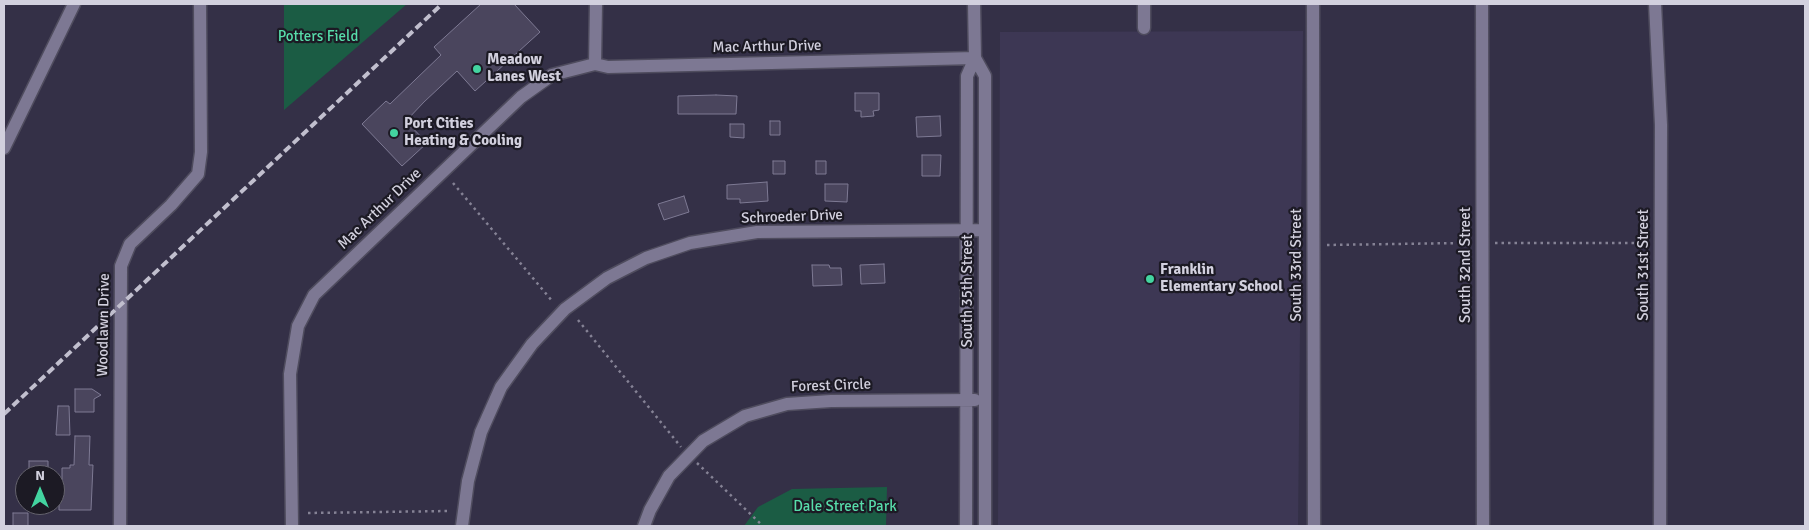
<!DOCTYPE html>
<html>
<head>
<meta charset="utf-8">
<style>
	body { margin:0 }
	#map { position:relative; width:1809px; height:530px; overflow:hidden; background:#343047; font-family:Signika,sans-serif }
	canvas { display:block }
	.frame { position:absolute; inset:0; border:5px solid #d2d0de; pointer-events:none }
	.north { position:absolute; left:15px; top:465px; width:50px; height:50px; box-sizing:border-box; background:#1c1a24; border:1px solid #65636e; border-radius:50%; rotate:0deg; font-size:14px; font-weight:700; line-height:20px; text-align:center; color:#d2d0de }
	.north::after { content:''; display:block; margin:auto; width:18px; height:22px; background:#43d4a0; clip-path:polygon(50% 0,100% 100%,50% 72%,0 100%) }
</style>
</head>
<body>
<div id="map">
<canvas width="1809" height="530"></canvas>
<div class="frame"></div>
<div class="north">N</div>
</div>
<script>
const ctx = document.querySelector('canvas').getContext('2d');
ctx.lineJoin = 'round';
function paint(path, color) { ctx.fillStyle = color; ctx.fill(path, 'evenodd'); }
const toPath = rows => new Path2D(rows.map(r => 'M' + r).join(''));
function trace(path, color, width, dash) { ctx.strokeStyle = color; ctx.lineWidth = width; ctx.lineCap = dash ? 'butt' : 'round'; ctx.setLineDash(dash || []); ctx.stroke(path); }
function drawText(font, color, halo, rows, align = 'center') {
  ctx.font = font + ' Signika,sans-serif'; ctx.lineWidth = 4.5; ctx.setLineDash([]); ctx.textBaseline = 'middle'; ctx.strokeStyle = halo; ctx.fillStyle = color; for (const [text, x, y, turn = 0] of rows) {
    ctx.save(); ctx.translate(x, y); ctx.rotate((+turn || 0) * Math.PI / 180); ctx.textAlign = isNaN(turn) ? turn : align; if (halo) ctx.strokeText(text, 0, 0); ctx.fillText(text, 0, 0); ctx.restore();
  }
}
const built = toPath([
	[1303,31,1298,526,998,526,1000,32]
]);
const green = toPath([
	[284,4,407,4,284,110],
	[887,487,886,526,744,526,758,507,792,489]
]);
const building = toPath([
	[481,4,514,4,540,32,475,91,457,71,424,102,406,121,427,143,402,166,362,124,386,101,390,104,441,55,434,47,481,4],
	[855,93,879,93,879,110,873,111,874,116,861,117,861,111,855,111,855,93],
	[716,95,737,96,736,114,678,114,678,96,716,95],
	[940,116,941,136,917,137,916,117,940,116],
	[770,121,780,121,780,135,770,135,770,121],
	[730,124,744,124,744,138,730,137,730,124],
	[922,155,941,155,940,176,922,176,922,155],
	[773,161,785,161,785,174,773,174,773,161],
	[816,161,826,161,826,174,816,174,816,161],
	[767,182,768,201,740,203,740,199,727,199,727,185,767,182],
	[825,184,848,184,847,202,825,201,825,184],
	[684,196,689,212,664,220,658,204,684,196],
	[884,264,885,283,861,284,860,265,884,264],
	[812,265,829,265,830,268,841,268,842,285,813,286,812,265],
	[75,389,92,389,101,395,94,399,94,412,75,412,75,389],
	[58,406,69,406,70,435,56,435,58,406],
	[75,436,90,436,89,465,93,465,91,510,59,510,59,499,62,499,62,468,70,468,70,465,74,465,75,436],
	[29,461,48,461,48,473,29,474,29,461],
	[13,513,28,513,28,526,13,526,13,513]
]);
const path = toPath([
	[453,183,553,302],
	[1495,243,1644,243],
	[1327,245,1462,243],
	[578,320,681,447],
	[697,463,763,526],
	[308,513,448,511]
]);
const minor = toPath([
	[1313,4,1314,526],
	[1482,4,1483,526],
	[1655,4,1661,125,1660,526],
	[1144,28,1144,4],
	[975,58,985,76,985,526],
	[595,64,596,4],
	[4,148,74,4],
	[120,526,121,266,130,244,171,205,198,174,201,152,200,4],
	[292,526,290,374,298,326,314,295,521,97,552,75,595,64,608,67,975,58],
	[462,526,468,481,481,432,501,387,532,344,565,309,607,278,646,258,690,243,757,232,985,230],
	[644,526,650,510,669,476,703,441,745,416,787,404,831,401,975,400],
	[966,526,967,76,975,58,974,4]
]);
const rail = toPath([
	[4,414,442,4]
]);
const markers = [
	[477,69,5,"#43d4a0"],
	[394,133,5,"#43d4a0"],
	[1150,279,5,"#43d4a0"]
];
const parkNames = [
	["Potters Field",318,37],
	["Dale Street Park",845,507]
];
const streetNames = [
	["Mac Arthur Drive",767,47,-1],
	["Mac Arthur Drive",380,209,-44],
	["Schroeder Drive",792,217,-2],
	["South 33rd Street",1297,265,-90],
	["South 32nd Street",1466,265,-90],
	["South 31st Street",1644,265,-90],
	["South 35th Street",968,291,-90],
	["Woodlawn Drive",104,325,-89],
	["Forest Circle",831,386,-2]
];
const poiNames = [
	["Meadow",487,60],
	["Lanes West",487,77],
	["Port Cities",404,124],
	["Heating & Cooling",404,141],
	["Franklin",1160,270],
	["Elementary School",1160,287]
];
paint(built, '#3d3754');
paint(green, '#1b5c44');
paint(building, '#4a455d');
trace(building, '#7e7a94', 1);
trace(minor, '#4f4c5e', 15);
trace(path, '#858295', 2.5, [2.5, 4]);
trace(minor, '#7d7893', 12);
trace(rail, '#c1bfce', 4, [8, 4]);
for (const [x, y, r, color] of markers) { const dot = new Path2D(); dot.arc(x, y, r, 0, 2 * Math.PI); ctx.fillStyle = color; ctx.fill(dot); trace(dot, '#1c1a24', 2); }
drawText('15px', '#57dcaa', '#1c1a24', parkNames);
drawText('15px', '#d2d0de', '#1c1a24', streetNames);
drawText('bold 15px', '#d2d0de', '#1c1a24', poiNames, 'left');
</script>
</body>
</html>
